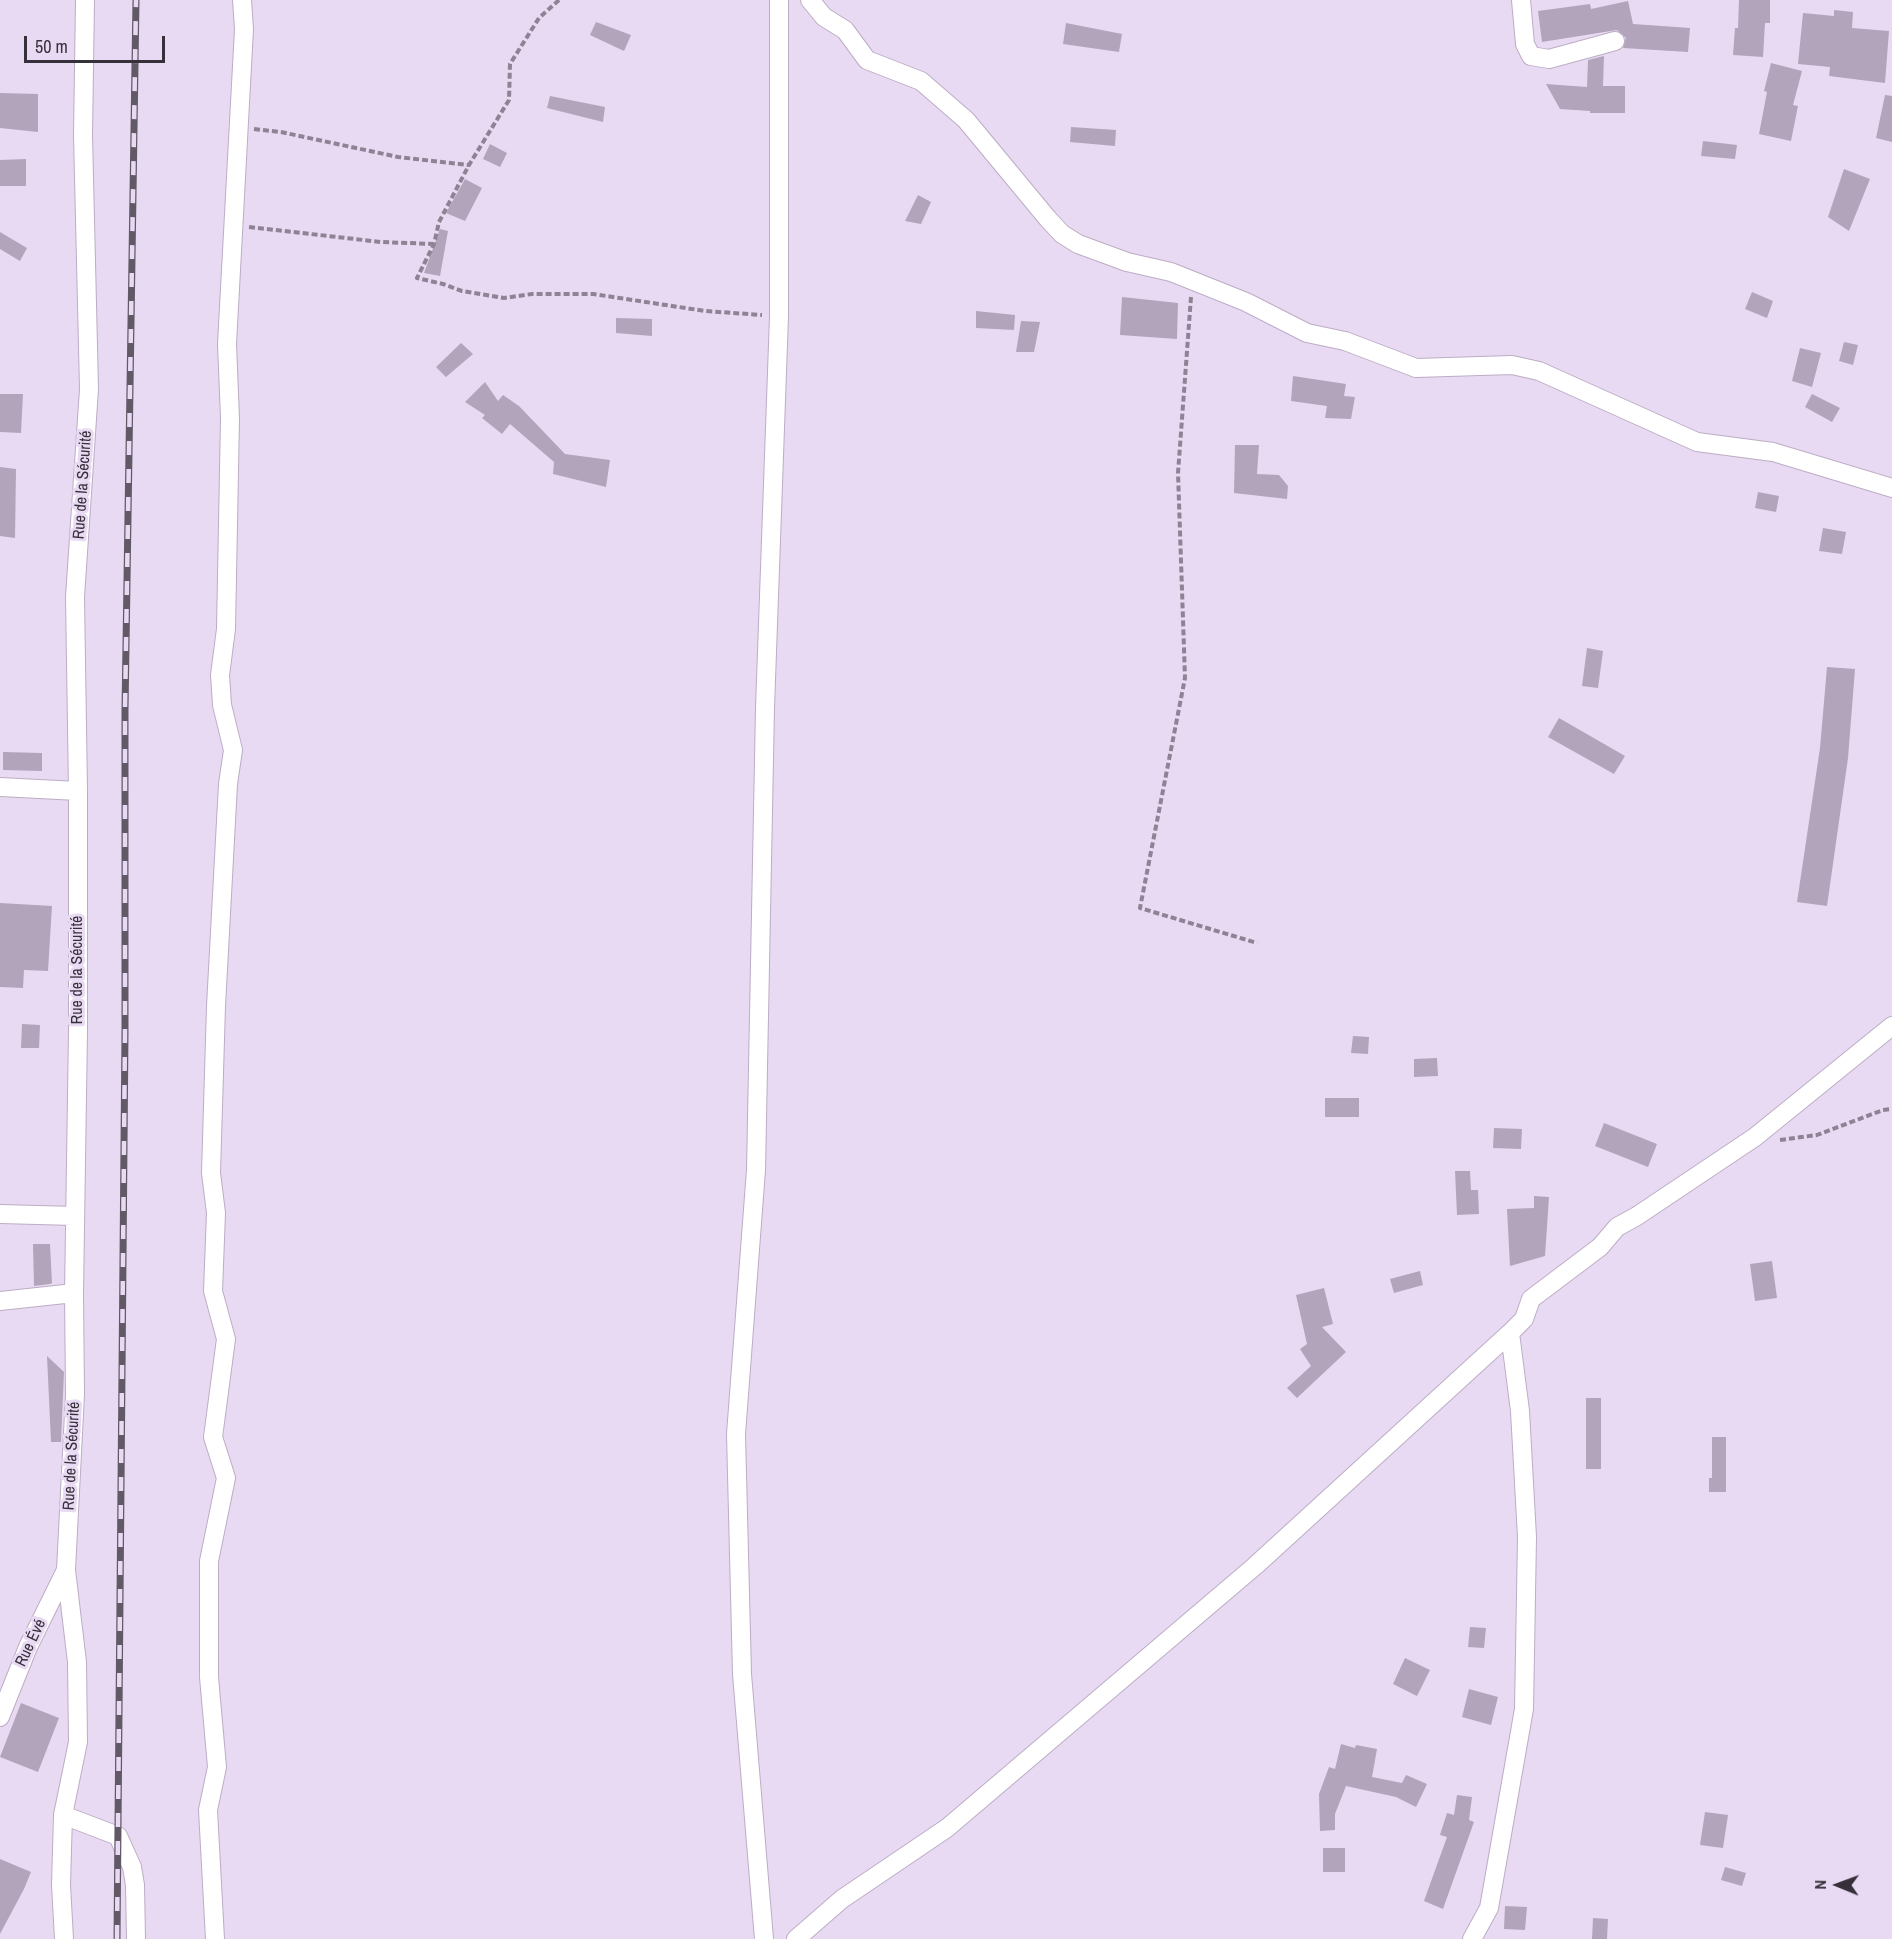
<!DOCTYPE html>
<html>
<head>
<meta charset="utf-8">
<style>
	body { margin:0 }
	#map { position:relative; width:1892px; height:1939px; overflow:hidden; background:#e9daf3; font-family:"Archivo Narrow",sans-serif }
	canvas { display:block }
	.north { position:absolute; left:1808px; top:1855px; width:60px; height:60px; -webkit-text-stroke:4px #e9daf3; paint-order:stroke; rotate:271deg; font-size:16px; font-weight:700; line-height:24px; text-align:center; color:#36303a }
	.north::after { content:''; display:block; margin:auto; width:21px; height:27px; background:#36303a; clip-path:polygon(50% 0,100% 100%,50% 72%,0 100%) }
	.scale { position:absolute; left:24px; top:36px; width:141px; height:27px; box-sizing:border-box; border:3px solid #36303a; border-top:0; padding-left:8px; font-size:18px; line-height:21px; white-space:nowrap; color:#36303a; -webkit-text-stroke:4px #e9daf3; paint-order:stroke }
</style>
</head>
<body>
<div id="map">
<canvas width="1892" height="1939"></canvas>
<div class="north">N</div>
<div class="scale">50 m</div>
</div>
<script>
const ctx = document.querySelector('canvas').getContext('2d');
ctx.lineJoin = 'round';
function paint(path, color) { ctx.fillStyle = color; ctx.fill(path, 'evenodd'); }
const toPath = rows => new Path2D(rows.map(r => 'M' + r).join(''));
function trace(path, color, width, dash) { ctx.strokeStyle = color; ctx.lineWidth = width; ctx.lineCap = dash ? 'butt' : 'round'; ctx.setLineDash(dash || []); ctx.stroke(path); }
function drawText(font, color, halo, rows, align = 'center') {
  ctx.font = font + ' "Archivo Narrow",sans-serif'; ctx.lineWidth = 6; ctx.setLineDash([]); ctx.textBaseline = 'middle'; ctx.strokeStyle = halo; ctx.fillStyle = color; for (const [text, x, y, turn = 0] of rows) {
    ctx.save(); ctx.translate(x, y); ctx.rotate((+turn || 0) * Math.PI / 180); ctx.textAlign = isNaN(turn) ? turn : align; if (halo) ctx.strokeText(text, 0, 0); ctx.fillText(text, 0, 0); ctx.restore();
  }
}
const building = toPath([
	[1739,0,1770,0,1770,23,1765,23,1763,57,1733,55,1735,28,1738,28],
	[1628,1,1633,24,1690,28,1688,52,1623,48,1626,38,1617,30,1542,42,1538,11,1590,4,1591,9],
	[1834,10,1853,12,1852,28,1889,31,1885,83,1829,76,1830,67,1798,64,1803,13,1834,16],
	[596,22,631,35,624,51,590,35],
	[1066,23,1122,34,1119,52,1063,44],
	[1604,56,1603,86,1625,86,1625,113,1590,113,1590,111,1560,109,1546,84,1587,87,1588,60],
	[1771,63,1802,71,1793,105,1798,106,1791,141,1759,134,1767,92,1764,91],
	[0,93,38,94,38,132,0,128],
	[1885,95,1892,96,1892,142,1876,138],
	[550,96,605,107,603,122,547,108],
	[1071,127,1116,130,1115,146,1070,142],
	[1703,141,1737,145,1735,159,1701,156],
	[490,144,507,153,500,167,483,159],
	[26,159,26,186,0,186,0,160],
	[1844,169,1870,179,1849,231,1828,217],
	[465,179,482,188,465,221,446,213],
	[918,195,931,202,921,224,905,221],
	[440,229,448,231,440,276,424,273],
	[0,232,27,248,20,261,0,249],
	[1752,292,1773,301,1767,318,1745,309],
	[1122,297,1178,303,1177,339,1120,335],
	[976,311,1015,315,1014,330,976,328],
	[616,318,652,319,652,336,616,333],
	[1021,321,1040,322,1034,352,1016,352],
	[1844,342,1858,345,1853,365,1839,361],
	[461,343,473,354,446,377,436,367],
	[1800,348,1821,353,1812,387,1792,381],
	[1293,376,1346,384,1344,396,1355,397,1351,419,1325,418,1327,406,1291,401],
	[485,382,498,401,503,395,519,406,565,454,610,460,606,487,553,474,554,462,510,424,502,434,482,418,485,415,465,402],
	[0,394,23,394,21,433,0,432],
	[1812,394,1840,408,1832,422,1805,407],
	[1235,445,1259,445,1257,474,1279,475,1288,486,1287,499,1234,493],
	[0,467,16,469,15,538,0,536],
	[1758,492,1779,496,1776,512,1755,508],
	[1823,528,1846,532,1842,554,1819,551],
	[1587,648,1603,651,1598,688,1582,686],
	[1827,667,1855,669,1848,758,1827,906,1797,902,1820,748],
	[1559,718,1625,756,1614,774,1548,737],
	[3,752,42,753,42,771,3,770],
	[0,903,52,906,48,971,24,970,23,988,0,987],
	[22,1024,40,1025,39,1048,21,1048],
	[1353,1036,1369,1037,1368,1054,1351,1053],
	[1437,1058,1438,1076,1414,1077,1414,1059],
	[1325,1098,1359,1098,1359,1117,1325,1117],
	[1604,1123,1657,1144,1648,1167,1595,1146],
	[1494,1128,1522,1129,1521,1149,1493,1148],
	[1455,1171,1470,1171,1471,1190,1478,1190,1479,1214,1457,1215],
	[1534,1196,1549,1197,1545,1256,1510,1266,1507,1209,1534,1208],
	[33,1244,50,1244,52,1283,50,1284,34,1286],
	[1772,1261,1777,1298,1755,1301,1750,1264],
	[1420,1271,1423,1285,1394,1293,1390,1279],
	[1324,1288,1333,1324,1322,1327,1346,1352,1297,1398,1287,1388,1311,1366,1300,1349,1307,1344,1296,1295],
	[47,1356,64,1372,61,1442,51,1442],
	[1586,1398,1601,1398,1601,1469,1586,1469],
	[1712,1437,1726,1437,1726,1492,1709,1492,1709,1478,1712,1478],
	[1470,1627,1486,1628,1484,1648,1468,1647],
	[1405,1658,1430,1670,1417,1696,1393,1684],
	[1469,1689,1498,1697,1491,1725,1462,1717],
	[21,1703,59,1718,38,1772,0,1757],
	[1341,1744,1355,1748,1356,1745,1377,1749,1372,1777,1402,1783,1406,1775,1427,1784,1416,1807,1396,1797,1346,1786,1335,1814,1335,1830,1320,1831,1319,1794,1329,1767,1335,1769],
	[1457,1795,1472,1797,1469,1820,1474,1822,1443,1909,1424,1901,1447,1837,1440,1835,1447,1813,1454,1815],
	[1705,1812,1728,1815,1723,1848,1700,1845],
	[1323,1848,1345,1848,1345,1872,1323,1872],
	[0,1859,31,1872,24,1889,0,1934],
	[1725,1867,1746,1873,1742,1886,1721,1880],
	[1505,1906,1527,1907,1525,1930,1504,1929],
	[1593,1918,1608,1919,1607,1939,1592,1939]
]);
const path = toPath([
	[559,0,539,18,510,64,509,100,469,165,439,222,434,244,417,278,443,284,462,291,504,298,532,294,593,294,705,311,762,315],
	[254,129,281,132,398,157,469,165],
	[249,227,381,242,434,244],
	[1191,297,1178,473,1185,678,1140,908,1257,943],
	[1780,1140,1817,1135,1883,1110,1892,1109]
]);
const street = toPath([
	[810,0,824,17,845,30,867,60,921,81,966,120,1048,219,1062,234,1078,244,1127,262,1171,272,1246,302,1307,333,1345,341,1416,368,1512,365,1539,371,1697,442,1773,452,1892,488],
	[1521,0,1525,44,1531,56,1549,59,1615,41],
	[0,787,78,791],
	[0,1214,75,1216],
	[0,1301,74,1293],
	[0,1717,28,1647,66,1570],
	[63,1815,118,1836,132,1867,135,1885,136,1939],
	[64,1939,61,1885,63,1815,78,1742,77,1662,66,1570,75,1394,74,1293,78,1030,78,791,75,597,89,389,83,135,85,0],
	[215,1939,208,1810,217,1767,209,1677,209,1561,226,1478,213,1437,226,1339,213,1291,216,1213,211,1173,216,1006,228,784,233,750,222,705,220,675,226,629,230,418,227,344,244,29,242,0],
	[764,1939,742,1674,736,1434,756,1170,765,708,779,316,779,0],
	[796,1939,842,1899,947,1828,1255,1566,1510,1333,1524,1319,1531,1299,1600,1247,1617,1227,1637,1216,1755,1137,1892,1026],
	[1472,1939,1489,1908,1524,1709,1527,1537,1520,1411,1510,1333]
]);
const rail = toPath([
	[117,1939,125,1032,125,710,136,0]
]);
const streetNames = [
	["Rue de la Sécurité",83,485,-86],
	["Rue de la Sécurité",78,970,-90],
	["Rue de la Sécurité",72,1456,-87],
	["Rue Évé",31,1643,-65]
];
paint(building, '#b2a4bb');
trace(street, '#bcadc5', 20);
trace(path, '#8d8394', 4, [6, 3]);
trace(street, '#fff', 18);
trace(rail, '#615966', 7);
trace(rail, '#e9daf3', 4.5, [14]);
drawText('16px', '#36303a', '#e9daf3', streetNames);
</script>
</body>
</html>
